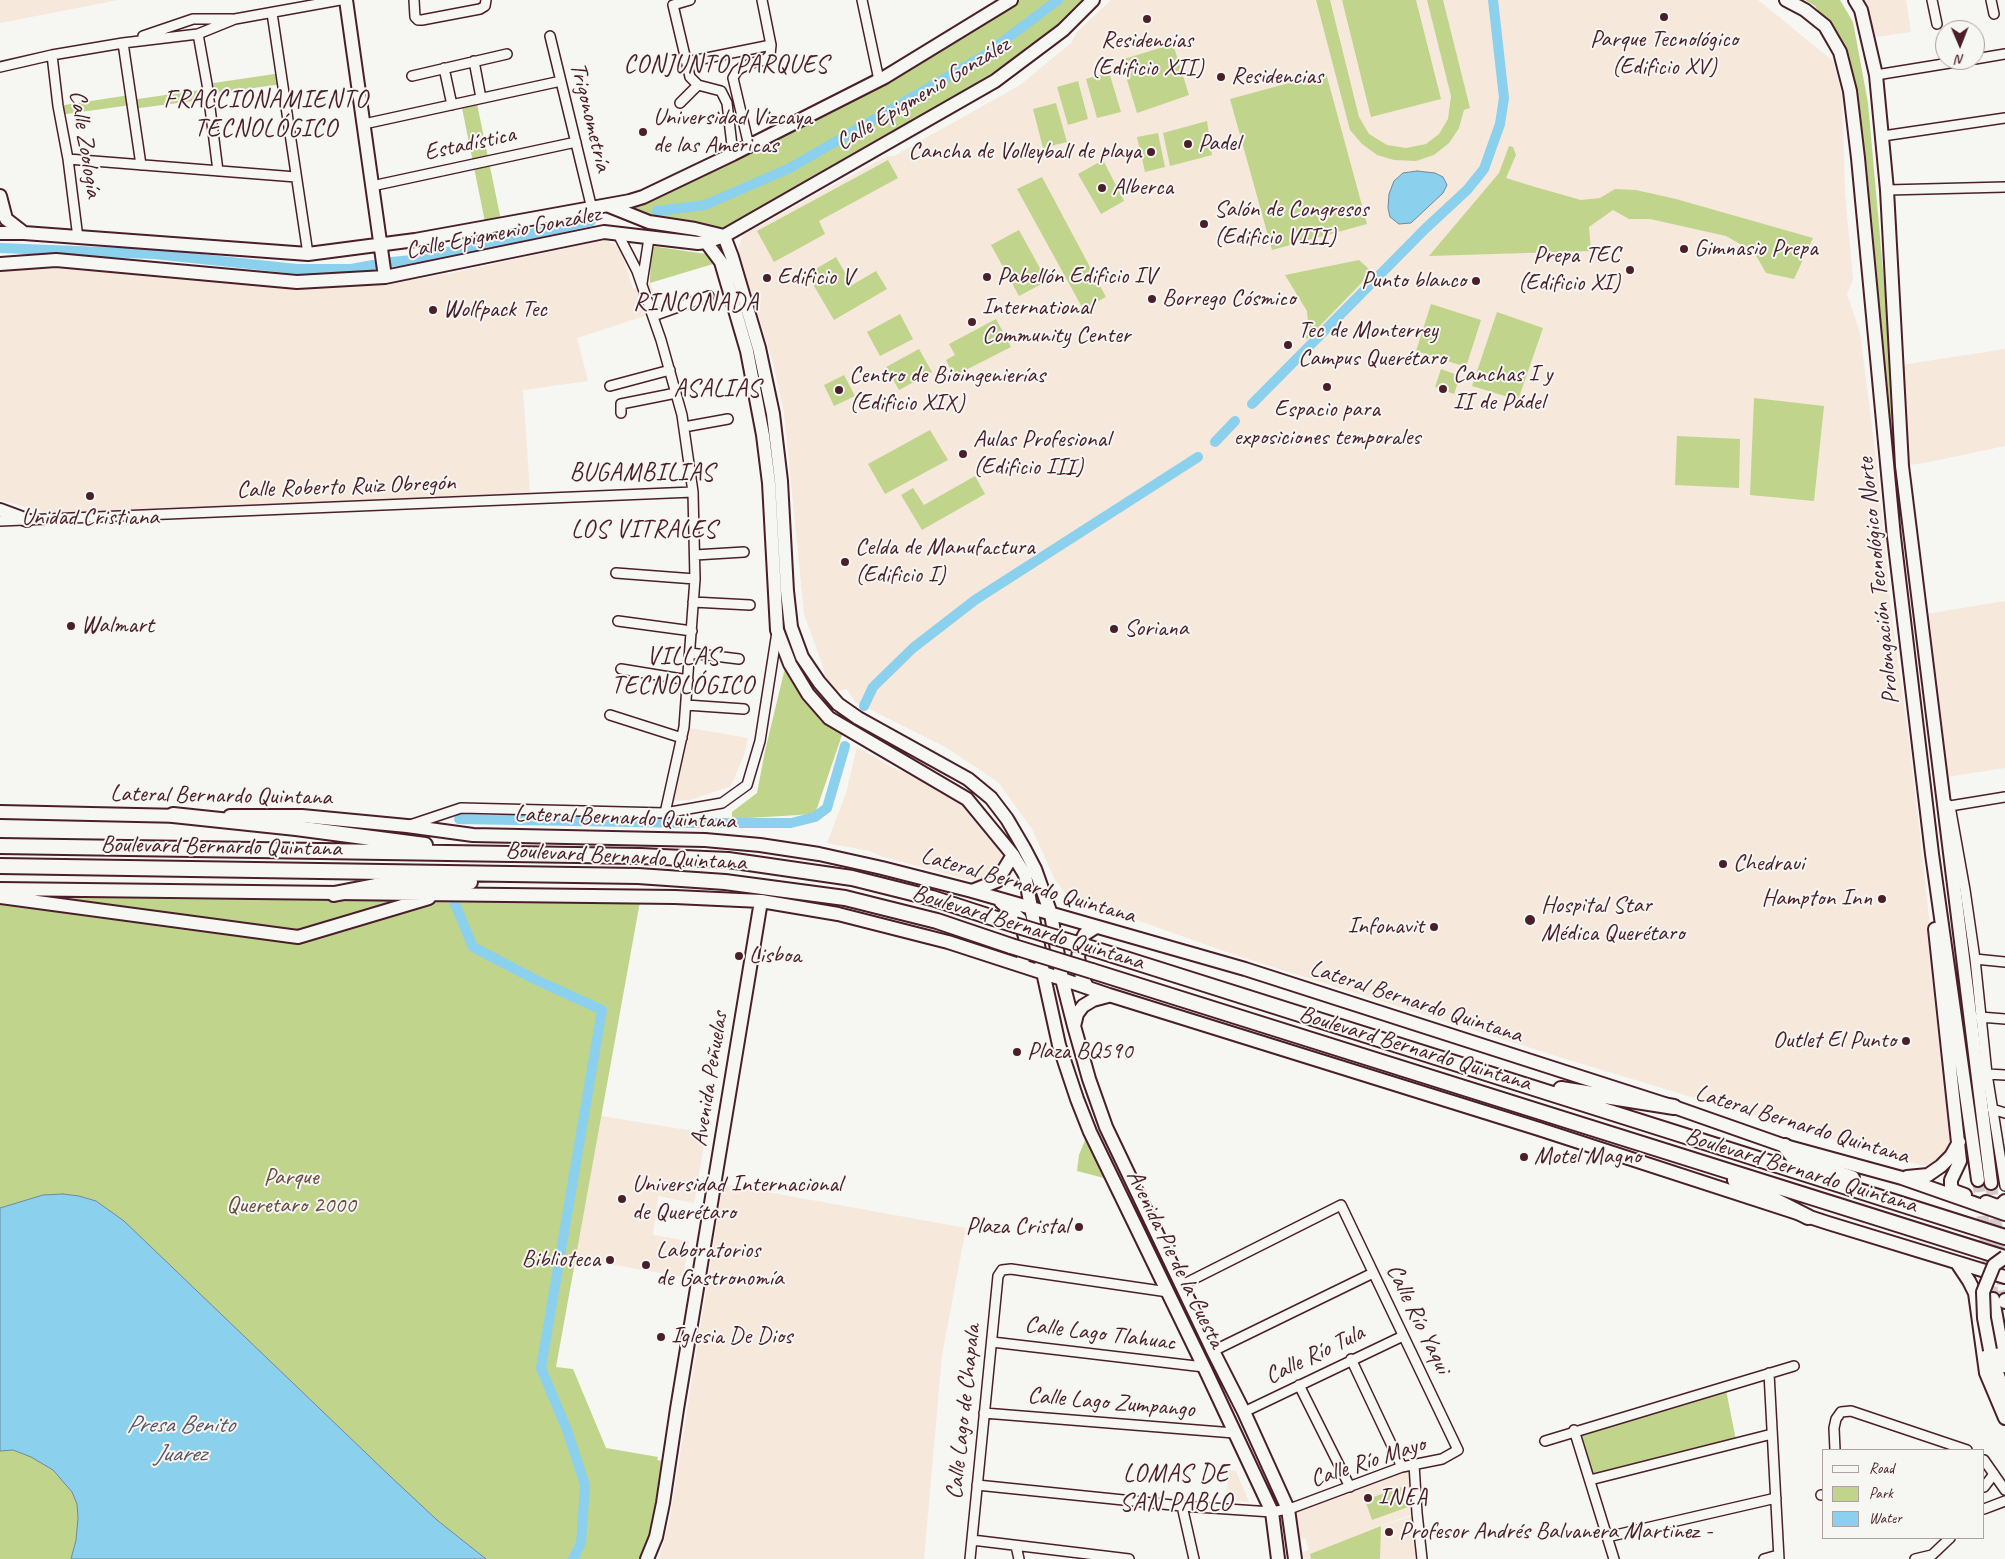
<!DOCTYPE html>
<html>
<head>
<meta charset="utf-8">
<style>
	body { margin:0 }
	#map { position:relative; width:2005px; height:1559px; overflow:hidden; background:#f6f6f2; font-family:Caveat,sans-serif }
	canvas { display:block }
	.legend { position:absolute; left:1822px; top:1449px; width:162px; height:90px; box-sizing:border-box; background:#f6f6f2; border:1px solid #b1a0a2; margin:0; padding:6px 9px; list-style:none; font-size:15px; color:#4a1f2b }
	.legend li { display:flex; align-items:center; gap:10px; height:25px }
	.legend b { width:25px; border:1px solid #b1a0a2 }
	.north { position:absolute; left:1935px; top:20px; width:50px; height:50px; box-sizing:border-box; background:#f6f6f2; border:1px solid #b1a0a2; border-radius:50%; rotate:179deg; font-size:14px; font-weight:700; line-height:20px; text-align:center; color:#4a1f2b }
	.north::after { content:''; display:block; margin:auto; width:18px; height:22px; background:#4a1f2b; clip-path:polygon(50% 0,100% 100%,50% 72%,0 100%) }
</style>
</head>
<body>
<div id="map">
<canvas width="2005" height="1559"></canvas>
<ul class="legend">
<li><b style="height:6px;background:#f6f6f2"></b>Road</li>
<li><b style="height:14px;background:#c0d58b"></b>Park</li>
<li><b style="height:14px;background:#8bd0ed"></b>Water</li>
</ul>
<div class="north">N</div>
</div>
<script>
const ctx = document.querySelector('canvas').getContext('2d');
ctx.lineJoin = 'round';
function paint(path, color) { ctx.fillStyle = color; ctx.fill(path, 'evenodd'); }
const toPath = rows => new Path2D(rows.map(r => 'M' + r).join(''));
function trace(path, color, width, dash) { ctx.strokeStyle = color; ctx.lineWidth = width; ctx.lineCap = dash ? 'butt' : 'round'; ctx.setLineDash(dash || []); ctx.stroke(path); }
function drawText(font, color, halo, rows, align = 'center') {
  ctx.font = font + ' Caveat,sans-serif'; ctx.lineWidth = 4; ctx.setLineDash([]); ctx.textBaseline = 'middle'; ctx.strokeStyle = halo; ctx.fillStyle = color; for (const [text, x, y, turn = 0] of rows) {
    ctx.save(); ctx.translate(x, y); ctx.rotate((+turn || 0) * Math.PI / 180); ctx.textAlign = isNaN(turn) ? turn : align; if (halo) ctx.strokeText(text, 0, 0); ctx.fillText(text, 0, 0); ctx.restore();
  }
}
const built = toPath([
	[0,0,118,0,0,23],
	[1111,0,1758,0,1833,61,1842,95,1845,193,1853,280,1847,294,1860,333,1878,474,1891,612,1910,748,1924,871,1953,1148,1939,1160,1925,1166,1901,1160,1569,1060,1235,955,1067,895,1055,880,1032,829,998,782,947,748,855,702,847,689,832,692,804,614,784,412,772,359,738,250,743,235,887,156,894,156,1020,85,1071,43,1077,32],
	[1855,0,1906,0,1911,32,1868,38],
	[605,240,617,246,622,254,633,289,650,283,660,311,577,338,588,381,523,390,530,493,55,515,0,500,0,271,34,268,82,270,297,289,396,282,453,273],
	[2005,349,2005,446,1924,463,1902,466,1895,366],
	[2005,601,2005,768,1940,778,1920,615],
	[684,727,748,738,744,755,731,786,690,800,668,801],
	[857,747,890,766,967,803,996,837,1007,857,996,874,974,881,883,857,870,851,827,843,846,793],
	[601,1116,706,1133,694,1203,658,1196,653,1235,689,1241,683,1277,575,1258],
	[723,1184,966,1228,942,1355,924,1559,659,1559,670,1518],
	[1413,1465,1416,1513,1357,1534,1415,1515,1421,1559,1295,1559,1295,1555,1309,1550,1305,1538,1293,1542,1289,1509],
	[1229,1470,1236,1471,1249,1502,1226,1500]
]);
const green = toPath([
	[1020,0,1086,0,1061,25,959,96,721,230,655,217,626,207,673,190,902,74],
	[1316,0,1330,0,1359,117,1369,134,1387,145,1406,148,1426,144,1439,134,1448,119,1451,96,1427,0,1443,0,1470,108,1464,110,1459,128,1449,143,1434,155,1416,161,1394,160,1377,155,1362,144,1350,130],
	[1342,0,1416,0,1441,99,1371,117],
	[1805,0,1840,0,1853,22,1868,103,1905,515,1896,517,1881,370,1875,267,1870,222,1842,43,1815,6],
	[1173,44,1189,95,1137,113,1121,60],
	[1109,72,1121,112,1097,118,1086,79],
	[281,73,283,84,208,94,209,99,132,109,131,105,59,115,58,106,130,95,131,100,207,89,207,84],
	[1326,73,1367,224,1272,250,1230,99],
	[1078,81,1088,119,1068,125,1057,87],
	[476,99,502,225,486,227,461,103],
	[1056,103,1067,142,1043,148,1033,109],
	[1207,121,1212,155,1170,166,1163,133],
	[1158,133,1165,167,1145,172,1137,137],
	[1509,146,1513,147,1516,155,1506,178,1535,187,1581,200,1600,198,1615,189,1636,190,1676,199,1813,238,1794,279,1766,273,1754,252,1726,236,1650,219,1629,219,1613,210,1589,227,1591,251,1429,256,1499,173],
	[888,160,898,178,819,221,825,234,774,262,757,231],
	[1103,160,1124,201,1101,214,1078,174],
	[1042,177,1106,297,1083,309,1017,189],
	[1019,230,1047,281,1019,296,991,245],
	[651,246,706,254,713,264,650,283],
	[836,257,852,285,876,271,887,289,834,320,807,274],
	[1359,260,1372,272,1307,339,1305,337,1309,333,1307,311,1285,275],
	[1431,304,1481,320,1466,367,1416,351],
	[1497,312,1543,328,1518,400,1472,386],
	[900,314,913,339,880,356,867,332],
	[996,319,1011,347,954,376,946,360,955,355,949,344],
	[919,349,932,372,899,390,886,367],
	[1441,369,1460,376,1454,394,1435,387],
	[844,375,855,396,834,406,824,385],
	[1754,398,1824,406,1814,501,1750,495],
	[930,430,948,460,885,494,868,464],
	[1677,436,1740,439,1739,488,1675,485],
	[975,476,985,494,922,530,901,495,913,488,924,505],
	[785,668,842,735,815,814,732,819,732,812,757,793,765,751],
	[0,895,417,901,441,895,641,896,556,1367,573,1369,606,1448,658,1457,657,1460,669,1462,645,1559,0,1559],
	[1085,1140,1104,1178,1077,1171,1079,1155],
	[1726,1390,1736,1440,1594,1477,1579,1431],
	[1401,1487,1408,1507,1372,1520,1365,1500],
	[1381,1526,1380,1559,1311,1559,1310,1554]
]);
const water = toPath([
	[1417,171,1435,173,1443,177,1447,185,1443,193,1411,223,1399,224,1390,217,1388,208,1389,194,1394,181,1403,173,1417,171],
	[63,1194,79,1196,96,1201,124,1221,391,1477,437,1520,486,1559,71,1559,76,1540,78,1518,77,1504,72,1492,53,1470,31,1457,13,1450,0,1451,0,1208,43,1195,63,1194]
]);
const canal = toPath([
	[657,211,705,205,790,168,985,55,1058,0],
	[0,248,154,254,297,269,351,269,373,265],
	[392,262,411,260,591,221],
	[1252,404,1425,229,1467,190,1484,169,1500,124,1504,98,1493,0],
	[1215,442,1235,421],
	[864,706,873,687,913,648,975,600,1198,457],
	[459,819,689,823,791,823,815,817,827,808,845,746],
	[455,904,473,947,534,979,602,1010,541,1368,567,1430,585,1485,581,1543,573,1559]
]);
const secondaryTunnel = toPath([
	[1978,1180,1993,1299],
	[1991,1183,2005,1300]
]);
const street = toPath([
	[414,0,415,17,418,20,422,20,480,9,485,6,486,0],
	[690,0,673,5,690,77,698,85,721,91,727,103,733,154],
	[862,0,879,80],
	[1932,0,1937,24],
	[1991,0,1994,14],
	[272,13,308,254],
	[198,34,207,84,218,171],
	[143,36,193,19,232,19],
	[550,36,592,209],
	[123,43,141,165],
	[52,55,58,106,68,159,78,238],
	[1975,59,2005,54],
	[474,61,481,98],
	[687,62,771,45],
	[0,67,52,55,123,43,198,34,235,19,340,0],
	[444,68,452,105],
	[1876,75,1968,60],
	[412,76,507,54],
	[680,103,698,85],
	[364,124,561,81],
	[1883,136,2005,118],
	[749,146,733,78,737,71,741,68,752,63,765,60,770,55,771,45,762,0],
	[68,159,296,177],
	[372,186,576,142],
	[1887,190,2005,187],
	[618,234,637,271,661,340,682,415,693,492,695,579,684,727,665,813],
	[642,283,649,238],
	[653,316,709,296],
	[610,386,670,370],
	[621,413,621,404,676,393],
	[684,427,728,419],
	[0,521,693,492],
	[695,555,744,552],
	[616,573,695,579],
	[693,602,750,605],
	[618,621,692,631],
	[690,653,739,659],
	[621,669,688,680],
	[686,705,744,709],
	[610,715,682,738],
	[1946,803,1950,806,1965,890,1975,959,1987,1074,2005,1186],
	[1950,806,2005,797],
	[410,825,461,808,665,813,722,803,747,785,760,741,777,632],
	[1975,959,2005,962],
	[1980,1017,2005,1019],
	[1987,1074,2005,1075],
	[1992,1109,2005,1113],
	[992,1342,1204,1367],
	[1213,1351,1373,1273],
	[1351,1359,1402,1467],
	[1769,1373,1779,1559],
	[1299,1385,1350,1487],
	[1244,1412,1403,1336],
	[984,1413,1234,1433],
	[1574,1430,1614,1559],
	[1545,1441,1794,1366],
	[1835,1450,1834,1428,1836,1419,1841,1412,1851,1411,1967,1450],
	[1984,1460,2005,1490],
	[1414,1464,1417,1513,1422,1559],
	[1590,1480,1772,1434],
	[977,1485,1182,1506,1272,1512,1292,1508,1402,1467,1442,1459,1458,1450,1341,1205,1182,1285],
	[1984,1487,1994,1474],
	[1821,1495,1824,1495],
	[1182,1506,1194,1559],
	[1984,1509,2005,1501],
	[1607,1537,1776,1498],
	[972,1540,1129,1559],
	[1016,1546,1019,1559],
	[970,1559,998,1276,1002,1270,1011,1269,1168,1292],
	[1764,1559,1778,1555],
	[1915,1559,1932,1555,1950,1538]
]);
const secondary = toPath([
	[346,0,385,277],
	[1786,0,1805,10,1825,26,1840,52,1850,91,1858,158,1894,537,1932,854,1978,1180],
	[1855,0,1861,10,1876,75,1887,190,1902,466,1991,1183],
	[0,196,6,219,24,233],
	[609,206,649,222,695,229,724,236,732,257,759,348,773,414,781,481,787,591,791,627,802,657,819,682,838,704,858,718,968,779,991,798,1007,819,1024,848,1035,869,1051,914,1062,979,1074,1026,1089,1079,1106,1127,1213,1351,1244,1412,1288,1509,1295,1559],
	[0,233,24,233,308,254,415,240,630,201,643,197,733,154,885,77,1011,0],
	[706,242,721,262,747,351,763,435,769,483,777,630,790,664,808,694,829,718,967,799,1013,855,1025,875,1043,972,1059,1045,1077,1099,1090,1132,1204,1367,1272,1512,1278,1559],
	[0,264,56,260,297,282,385,277,604,232,698,243,706,242,724,236,995,81,1063,30,1093,0],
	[0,510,27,520],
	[0,812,182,816],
	[230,816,302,816,407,826,473,835,705,840,760,845,819,854,882,868,972,891,1245,969,1674,1107,1785,1146,1902,1178,2005,1214],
	[0,889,675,897,761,901,838,914,948,942,1062,979,1109,995,1539,1129,1828,1223,2005,1277],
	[972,891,997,881,1013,855],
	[0,897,298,937,429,898],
	[1001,902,1020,919,1025,937,1026,950,1023,959],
	[1935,929,1960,1161,1951,1180,1951,1186,1954,1191,1965,1195],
	[1088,988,1082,978,1078,957,1081,941,1085,934,1096,927],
	[1074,1026,1077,1014,1083,1006,1093,1000,1108,996],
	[1907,1177,1928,1175,1941,1166,1951,1156,1959,1142],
	[1986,1202,1997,1206,2002,1204,2005,1201],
	[1957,1263,1969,1281,1975,1293,1986,1373,2005,1418],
	[1993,1299,2005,1366],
	[2005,1300,2005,1302],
	[1990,1350,2005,1397],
	[647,1559,656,1537,663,1503,677,1409,761,901]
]);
const primary = toPath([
	[173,815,296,828,425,845],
	[0,846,640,856,728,860,852,878,932,898,1015,925],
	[0,866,638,876,725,882,845,898,937,921,1011,946],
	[334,894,375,886,470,882],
	[1097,950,2005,1237],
	[1092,971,2005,1258],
	[1561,1089,1674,1107],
	[1785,1146,1794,1158,1852,1178],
	[1735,1180,1808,1217]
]);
const secondaryBridge = toPath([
	[1990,1350,1984,1318,1983,1292,1994,1265,2005,1257]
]);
const primaryBridge = toPath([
	[1015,925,1097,950],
	[1011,946,1092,971]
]);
const markers = [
	[1664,17,5,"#4a1f2b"],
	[1147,19,5,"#4a1f2b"],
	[1221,77,5,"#4a1f2b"],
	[643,132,5,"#4a1f2b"],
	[1188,144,5,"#4a1f2b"],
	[1151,152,5,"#4a1f2b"],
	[1102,188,5,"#4a1f2b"],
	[1204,224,5,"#4a1f2b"],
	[1684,249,5,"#4a1f2b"],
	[1630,270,5,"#4a1f2b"],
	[987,277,5,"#4a1f2b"],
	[767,278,5,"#4a1f2b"],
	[1476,281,5,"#4a1f2b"],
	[1152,299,5,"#4a1f2b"],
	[433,310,5,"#4a1f2b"],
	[972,322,5,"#4a1f2b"],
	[1288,345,5,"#4a1f2b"],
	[1327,387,5,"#4a1f2b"],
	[1443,389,5,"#4a1f2b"],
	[839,390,5,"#4a1f2b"],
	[963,454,5,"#4a1f2b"],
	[90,496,5,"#4a1f2b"],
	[845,562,5,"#4a1f2b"],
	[71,626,5,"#4a1f2b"],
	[1114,629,5,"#4a1f2b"],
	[1723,864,5,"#4a1f2b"],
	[1882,899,5,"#4a1f2b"],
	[1530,920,6,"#4a1f2b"],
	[1434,927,5,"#4a1f2b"],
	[739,956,5,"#4a1f2b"],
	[1906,1041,5,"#4a1f2b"],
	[1017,1052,5,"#4a1f2b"],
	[1524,1157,5,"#4a1f2b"],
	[622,1199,5,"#4a1f2b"],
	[1079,1227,5,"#4a1f2b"],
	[610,1260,5,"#4a1f2b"],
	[646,1265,5,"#4a1f2b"],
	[661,1337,5,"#4a1f2b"],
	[1368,1498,5,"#4a1f2b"],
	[1389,1532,5,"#4a1f2b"]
];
const poiNames = [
	["Parque Tecnológico",1664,40,"center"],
	["(Edificio XV)",1664,68,"center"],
	["Residencias",1147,41,"center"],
	["(Edificio XII)",1147,69,"center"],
	["Residencias",1231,77],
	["Universidad Vizcaya",653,118],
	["de las Americas",653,146],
	["Padel",1198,144],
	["Cancha de Volleyball de playa",1141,152,"right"],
	["Alberca",1112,188],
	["Salón de Congresos",1214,210],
	["(Edificio VIII)",1214,238],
	["Gimnasio Prepa",1694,249],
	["Prepa TEC",1620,256,"right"],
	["(Edificio XI)",1620,284,"right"],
	["Pabellón Edificio IV",997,277],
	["Edificio V",777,278],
	["Punto blanco",1466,281,"right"],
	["Borrego Cósmico",1162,299],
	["International",982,308],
	["Community Center",982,336],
	["Wolfpack Tec",443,310],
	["Tec de Monterrey",1298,331],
	["Campus Querétaro",1298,359],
	["Canchas I y",1453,375],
	["II de Pádel",1453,403],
	["Centro de Bioingenierías",849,376],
	["(Edificio XIX)",849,404],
	["Espacio para",1327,410,"center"],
	["exposiciones temporales",1327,438,"center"],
	["Aulas Profesional",973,440],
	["(Edificio III)",973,468],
	["Unidad Cristiana",90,518,"center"],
	["Celda de Manufactura",855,548],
	["(Edificio I)",855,576],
	["Walmart",81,626],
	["Soriana",1124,629],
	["Chedraui",1733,864],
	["Hampton Inn",1872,899,"right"],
	["Hospital Star",1541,906],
	["Médica Querétaro",1541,934],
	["Infonavit",1424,927,"right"],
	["Lisboa",749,956],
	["Outlet El Punto",1896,1041,"right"],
	["Plaza BQ590",1027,1052],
	["Motel Magno",1534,1157],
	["Universidad Internacional",632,1185],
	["de Querétaro",632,1213],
	["Plaza Cristal",1069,1227,"right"],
	["Laboratorios",656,1251],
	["de Gastronomía",656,1279],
	["Biblioteca",600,1260,"right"],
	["Iglesia De Dios",671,1337],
	["INEA",1378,1498],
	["Profesor Andrés Balvanera Martinez -",1399,1532]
];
const streetNames = [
	["Calle Epigmenio González",923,94,-31],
	["Trigonometría",590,117,76],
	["Calle Zoología",85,144,81],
	["Estadística",470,144,-12],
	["Calle Epigmenio González",503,233,-11],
	["Calle Roberto Ruiz Obregón",346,487,-2],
	["Prolongación Tecnológico Norte",1879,581,-96],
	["Lateral Bernardo Quintana",221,796,1],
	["Lateral Bernardo Quintana",625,818,2],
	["Boulevard Bernardo Quintana",221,847,1],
	["Boulevard Bernardo Quintana",626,857,3],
	["Lateral Bernardo Quintana",1028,886,16],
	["Boulevard Bernardo Quintana",1028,928,17],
	["Lateral Bernardo Quintana",1416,1002,18],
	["Boulevard Bernardo Quintana",1415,1049,17],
	["Avenida Peñuelas",710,1079,-81],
	["Lateral Bernardo Quintana",1802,1125,17],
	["Boulevard Bernardo Quintana",1801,1171,17],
	["Avenida Pie de la Cuesta",1175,1259,64],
	["Calle Río Yaqui",1418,1319,64],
	["Calle Lago Tlahuac",1100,1334,7],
	["Calle Río Tula",1315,1355,-26],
	["Calle Lago Zumpango",1111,1403,5],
	["Calle Lago de Chapala",964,1412,-84],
	["Calle Río Mayo",1368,1462,-18]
];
const parkNames = [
	["Parque",291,1178],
	["Queretaro 2000",291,1206]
];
const neighbourhoodNames = [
	["CONJUNTO PARQUES",726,65],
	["FRACCIONAMIENTO",266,100],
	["TECNOLÓGICO",266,129],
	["RINCONADA",696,303],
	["ASALIAS",717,389],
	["BUGAMBILIAS",642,473],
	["LOS VITRALES",644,530],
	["VILLAS",683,657],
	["TECNOLÓGICO",683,686],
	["LOMAS DE",1176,1474],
	["SAN PABLO",1176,1503]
];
const waterNames = [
	["Presa Benito",180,1425],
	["Juarez",180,1454]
];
paint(built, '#f6e8db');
paint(green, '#c0d58b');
paint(water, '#8bd0ed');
trace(water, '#71899f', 1);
trace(canal, '#8bd0ed', 10);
trace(secondaryTunnel, '#d4cbca', 12, [12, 6]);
trace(street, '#4a1f2b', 12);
trace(secondary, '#4a1f2b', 16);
trace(primary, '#4a1f2b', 18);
trace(street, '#f6f6f2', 9);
trace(secondary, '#f6f6f2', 12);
trace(primary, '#f6f6f2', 14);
trace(secondaryBridge, '#4a1f2b', 16, []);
trace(primaryBridge, '#4a1f2b', 18, []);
trace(secondaryBridge, '#f6f6f2', 12);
trace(primaryBridge, '#f6f6f2', 14);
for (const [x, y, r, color] of markers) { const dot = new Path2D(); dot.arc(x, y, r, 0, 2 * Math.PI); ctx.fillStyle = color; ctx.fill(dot); trace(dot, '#f6f6f2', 2); }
drawText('24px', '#4a1f2b', '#f6f6f2', poiNames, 'left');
drawText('24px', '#4a1f2b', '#f6f6f2', streetNames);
drawText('24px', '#684c43', '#f6f6f2', parkNames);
ctx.letterSpacing = '1px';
drawText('25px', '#4a1f2b', '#f6f6f2', neighbourhoodNames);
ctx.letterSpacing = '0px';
drawText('italic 25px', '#5e5465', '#f6f6f2', waterNames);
</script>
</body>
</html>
